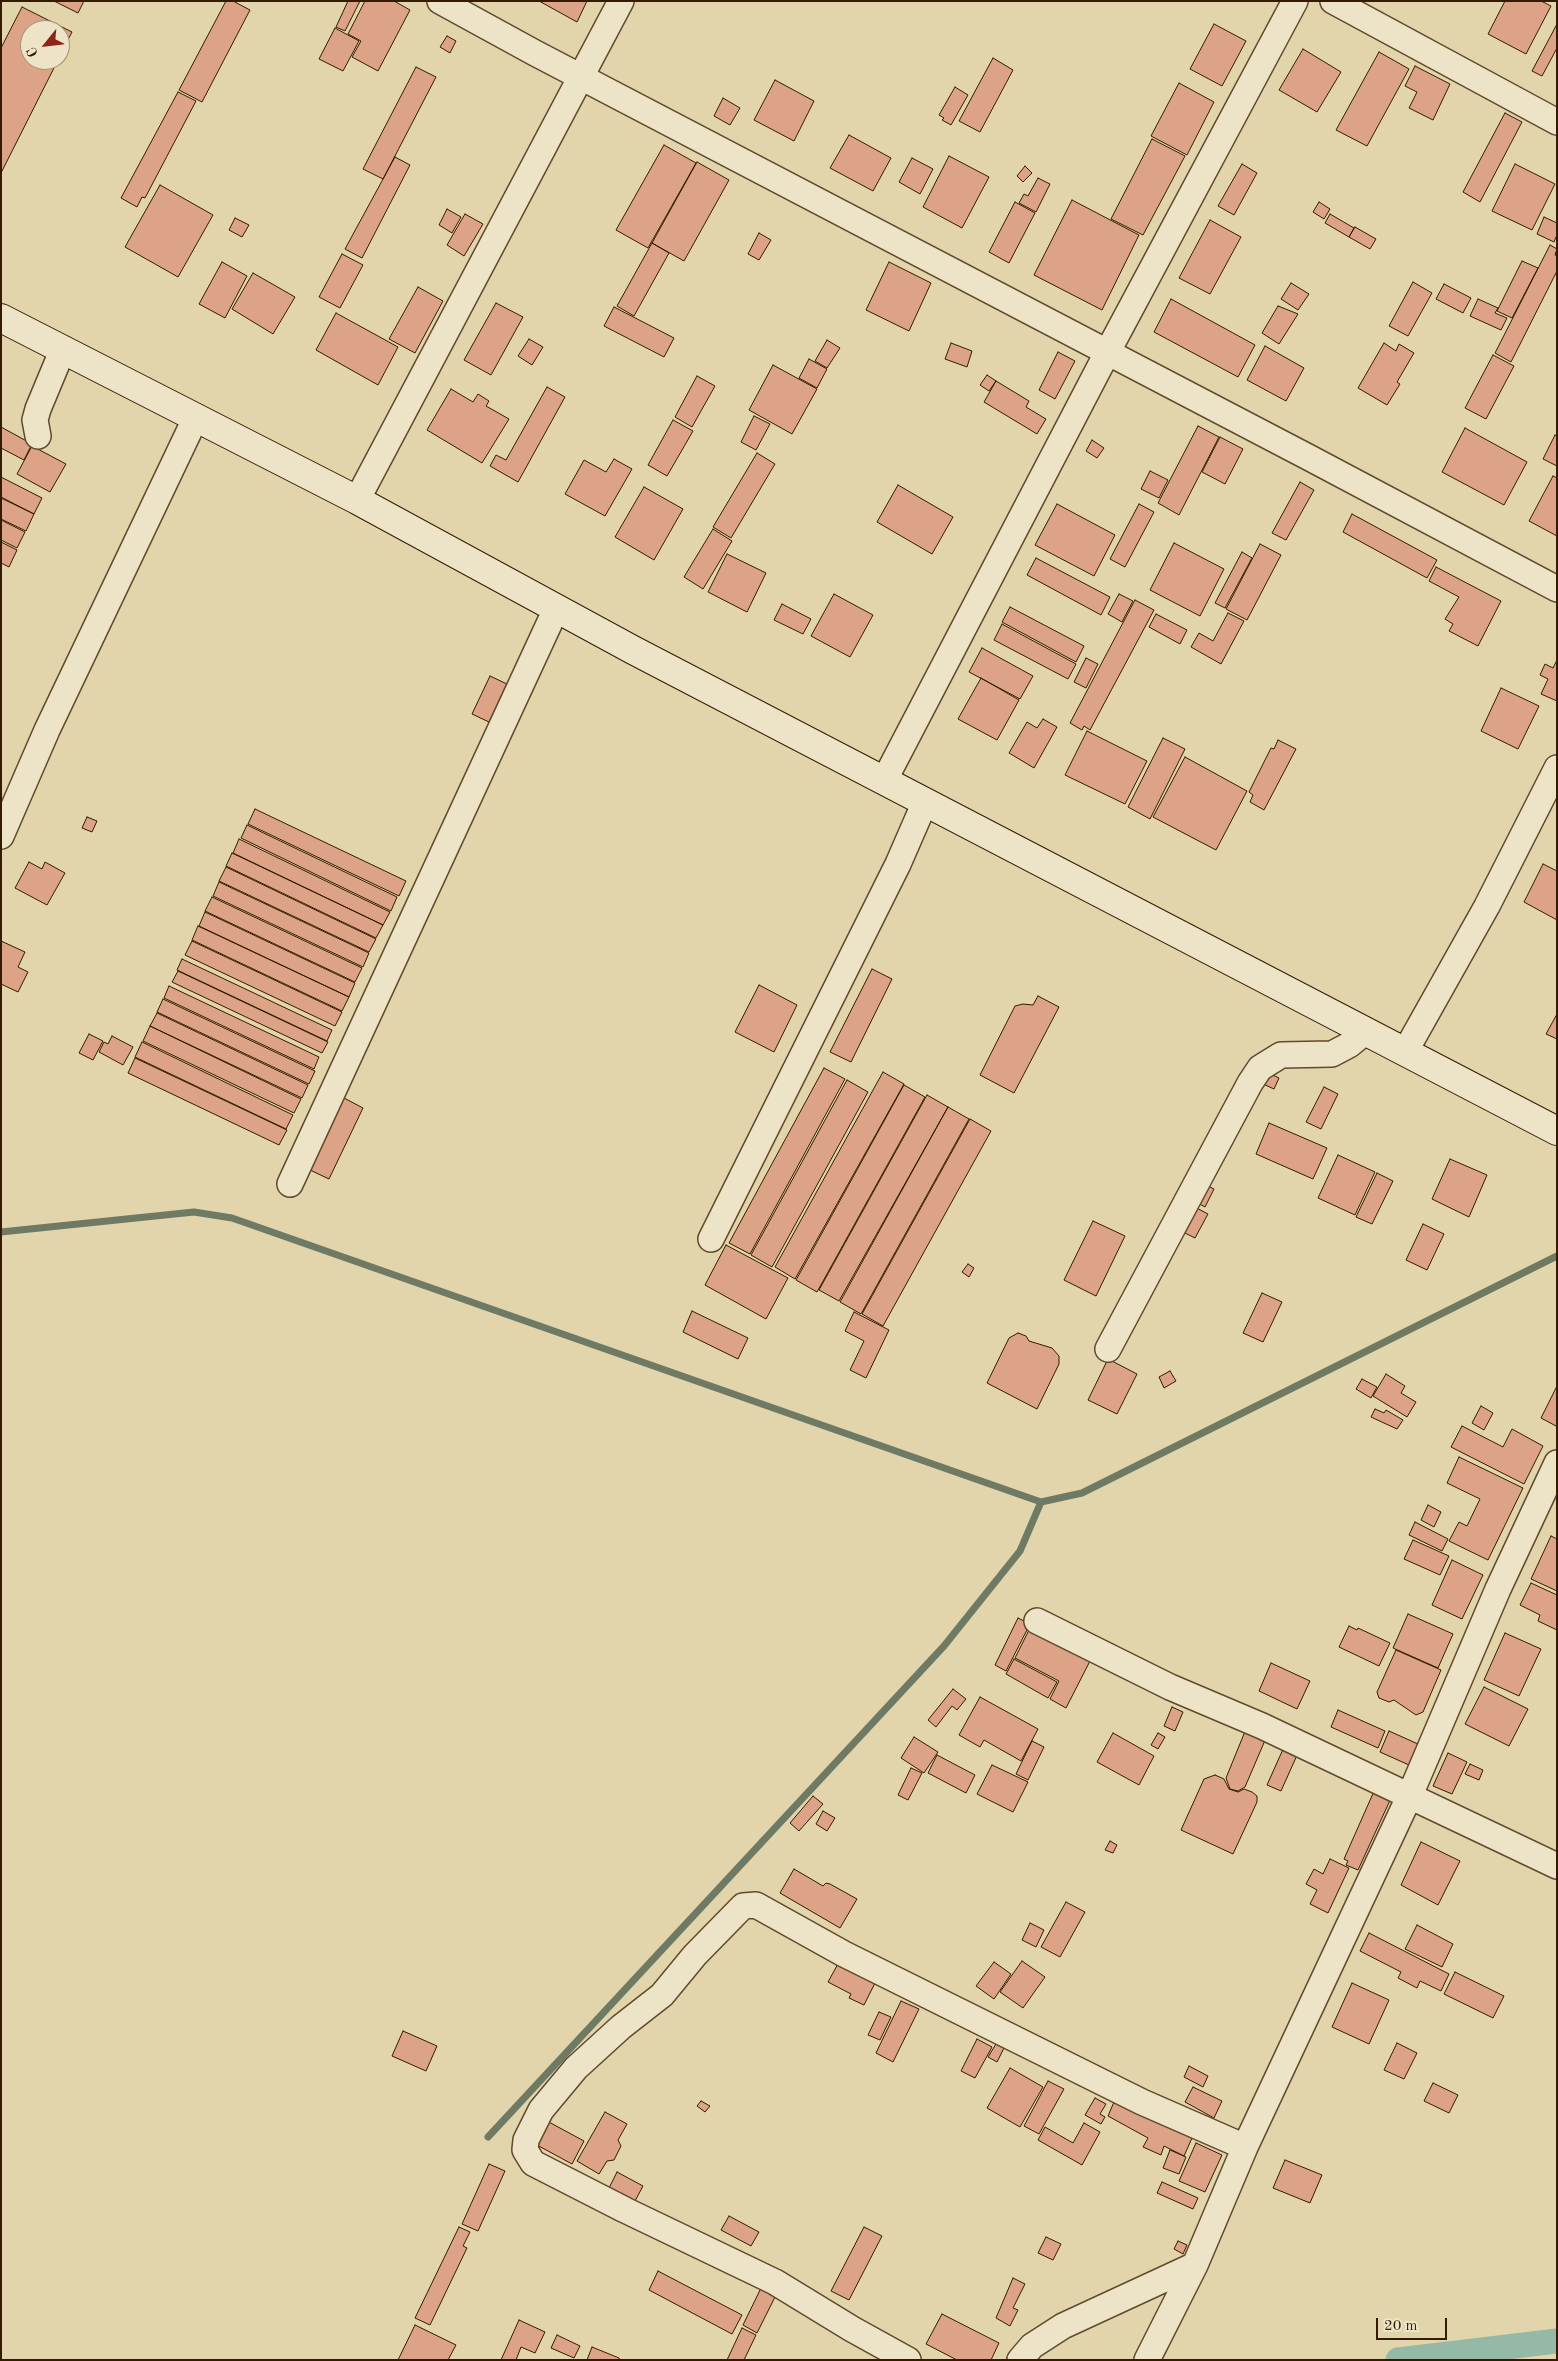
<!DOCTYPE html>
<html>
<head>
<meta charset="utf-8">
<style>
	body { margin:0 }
	#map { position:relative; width:1558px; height:2361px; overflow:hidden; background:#e3d5ab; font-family:"Old Standard TT",serif }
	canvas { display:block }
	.frame { position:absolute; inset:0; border:2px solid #341b00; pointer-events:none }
	.north { position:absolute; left:20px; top:20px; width:50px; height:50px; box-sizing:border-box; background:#ede4c8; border:1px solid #a39478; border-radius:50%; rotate:241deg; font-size:14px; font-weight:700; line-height:20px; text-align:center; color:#341b00 }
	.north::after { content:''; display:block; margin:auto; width:18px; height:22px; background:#8f2418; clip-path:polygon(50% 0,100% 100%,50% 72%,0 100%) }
	.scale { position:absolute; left:1376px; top:2318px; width:71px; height:22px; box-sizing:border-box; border:2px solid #341b00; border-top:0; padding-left:6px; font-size:15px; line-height:18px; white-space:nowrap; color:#341b00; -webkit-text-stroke:4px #ede4c8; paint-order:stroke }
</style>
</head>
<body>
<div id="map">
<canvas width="1558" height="2361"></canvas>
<div class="frame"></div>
<div class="north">С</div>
<div class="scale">20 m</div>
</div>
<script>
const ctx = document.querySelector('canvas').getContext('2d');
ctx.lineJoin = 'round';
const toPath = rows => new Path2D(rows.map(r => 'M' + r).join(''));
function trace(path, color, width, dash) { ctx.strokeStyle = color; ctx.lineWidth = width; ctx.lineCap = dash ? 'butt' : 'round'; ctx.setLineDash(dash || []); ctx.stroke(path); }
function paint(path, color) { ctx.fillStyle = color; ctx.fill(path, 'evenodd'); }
const stream = toPath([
	[1,1232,194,1212,232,1218,1041,1502,1082,1493,1557,1256],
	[488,2137,944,1646,1020,1551,1041,1502]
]);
const canal = toPath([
	[1398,2360,1557,2341]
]);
const building = toPath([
	[54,1,84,1,78,13,54,1],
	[226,1,233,1,250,10,202,102,179,90,226,1],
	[348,1,360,1,345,31,336,27,348,1],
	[365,1,394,1,410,10,378,71,352,57,361,41,348,34,365,1],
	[539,1,587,1,577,22,539,1],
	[1505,1,1541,1,1551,6,1526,54,1488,34,1505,1],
	[22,7,72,32,60,55,60,30,30,30,30,60,58,60,1,173,1,48,22,7],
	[1214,24,1246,41,1222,86,1190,69,1214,24],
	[1557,24,1557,48,1542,76,1532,71,1557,24],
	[335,28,359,41,343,71,319,59,335,28],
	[447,36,456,41,450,53,440,47,447,36],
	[1303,49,1341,72,1317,112,1279,90,1303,49],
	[1379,52,1409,69,1367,146,1336,130,1379,52],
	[993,58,1013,70,980,132,959,121,993,58],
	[1415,66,1450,84,1433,120,1409,108,1417,92,1405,86,1415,66],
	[416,67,436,77,383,179,363,169,416,67],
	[775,80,814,101,794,141,754,120,775,80],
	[1179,83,1214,102,1187,155,1151,136,1179,83],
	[955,87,968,95,951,125,942,120,944,118,939,115,955,87],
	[178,92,196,101,145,198,142,197,137,207,121,198,178,92],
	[723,98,740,108,730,125,714,116,723,98],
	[1505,113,1522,122,1480,202,1463,192,1505,113],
	[849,135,891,158,873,191,830,168,849,135],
	[1152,139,1185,156,1143,235,1111,219,1152,139],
	[664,145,696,163,648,248,616,230,664,145],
	[949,156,989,177,962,228,923,207,949,156],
	[395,157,410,165,362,258,345,249,395,157],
	[912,158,933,169,920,194,899,182,912,158],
	[697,162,729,180,684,261,652,243,697,162],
	[1242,164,1257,173,1234,215,1218,206,1242,164],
	[1515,164,1555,184,1532,230,1492,211,1515,164],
	[1025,166,1032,173,1023,182,1017,176,1025,166],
	[1038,178,1050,184,1036,212,1019,203,1024,194,1028,196,1038,178],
	[160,185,213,215,178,277,125,247,160,185],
	[1072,200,1139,235,1102,310,1034,275,1072,200],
	[1015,202,1035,213,1009,263,989,252,1015,202],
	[1319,202,1330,209,1324,219,1313,212,1319,202],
	[447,209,461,217,452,233,439,225,447,209],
	[465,214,483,224,464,256,447,245,465,214],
	[1330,214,1354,228,1349,237,1325,223,1330,214],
	[1544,217,1557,223,1557,235,1554,242,1537,234,1544,217],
	[235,218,249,225,242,237,229,230,235,218],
	[1210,220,1241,237,1210,294,1179,278,1210,220],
	[1355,227,1376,239,1370,249,1349,237,1355,227],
	[759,233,771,240,759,260,748,254,759,233],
	[652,243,669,253,634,316,617,306,652,243],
	[1550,245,1557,249,1555,255,1557,256,1557,271,1511,362,1495,353,1550,245],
	[342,254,363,265,340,308,319,297,342,254],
	[1522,261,1538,268,1512,318,1497,311,1522,261],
	[222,262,247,276,225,318,199,304,222,262],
	[889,262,931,283,909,331,866,310,889,262],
	[253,273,295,297,273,334,232,309,253,273],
	[1413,282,1432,293,1408,336,1389,326,1413,282],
	[1291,283,1309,294,1298,310,1281,299,1291,283],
	[1444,284,1471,298,1463,313,1436,299,1444,284],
	[418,287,443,301,415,353,389,339,418,287],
	[1171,299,1255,345,1238,377,1154,332,1171,299],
	[1478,299,1498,308,1495,313,1507,318,1501,330,1470,316,1478,299],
	[496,303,523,317,491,375,464,360,496,303],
	[1278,306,1298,314,1279,344,1262,333,1278,306],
	[614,307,674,338,664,357,604,326,614,307],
	[336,313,398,347,378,385,316,350,336,313],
	[529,339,543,347,532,365,518,356,529,339],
	[827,340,840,348,827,368,815,361,827,340],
	[951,343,972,351,967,367,945,359,951,343],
	[1384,343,1396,351,1399,344,1414,353,1397,382,1400,384,1387,405,1358,388,1384,343],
	[1265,346,1304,368,1286,401,1247,380,1265,346],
	[1058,352,1075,361,1055,399,1039,390,1058,352],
	[1493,355,1514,366,1486,419,1465,408,1493,355],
	[809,359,827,369,817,388,799,378,809,359],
	[773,365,817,389,792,434,749,410,773,365],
	[987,375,996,381,989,391,980,385,987,375],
	[697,376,715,386,692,427,675,417,697,376],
	[996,381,1029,401,1026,407,1046,419,1037,434,984,402,996,381],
	[547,387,565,397,518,482,490,466,496,455,506,460,547,387],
	[451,389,473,402,478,394,489,401,486,406,509,419,482,463,427,430,451,389],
	[754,416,770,424,756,450,741,442,754,416],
	[673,420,693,431,667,476,648,465,673,420],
	[1198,426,1219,437,1179,515,1158,503,1198,426],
	[1,427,32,444,24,460,1,448,1,427],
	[1465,428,1527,462,1504,505,1442,472,1465,428],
	[1555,435,1557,436,1557,466,1543,459,1555,435],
	[1220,437,1243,449,1225,484,1202,472,1220,437],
	[1092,440,1104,448,1097,458,1086,451,1092,440],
	[32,446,66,464,50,492,17,474,32,446],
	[757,453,775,464,731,538,713,527,757,453],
	[614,459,632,469,605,516,565,494,584,460,606,472,614,459],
	[1150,471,1168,480,1159,498,1141,489,1150,471],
	[1553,476,1557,478,1557,536,1529,521,1553,476],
	[1,477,42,498,34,514,1,497,1,477],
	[1300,482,1314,490,1286,540,1272,533,1300,482],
	[898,485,953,517,932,554,877,522,898,485],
	[644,487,683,509,654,560,615,537,644,487],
	[1,498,34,514,26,531,1,519,1,498],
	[1057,504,1115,535,1094,576,1035,545,1057,504],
	[1139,504,1154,512,1125,567,1110,559,1139,504],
	[1352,514,1437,560,1427,578,1343,532,1352,514],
	[1,520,25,532,17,548,1,540,1,520],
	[713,529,732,541,703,589,684,577,713,529],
	[1,542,17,550,9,567,1,563,1,542],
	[1174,543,1224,569,1200,616,1150,590,1174,543],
	[1260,544,1281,555,1247,620,1226,609,1260,544],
	[1242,552,1252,558,1225,608,1215,603,1242,552],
	[727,554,766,573,747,612,708,592,727,554],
	[1036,558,1110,597,1101,615,1027,575,1036,558],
	[1436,567,1501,601,1478,646,1449,631,1453,624,1445,619,1459,597,1429,581,1436,567],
	[834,594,873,615,850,657,811,636,834,594],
	[1119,594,1133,601,1122,622,1108,614,1119,594],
	[1135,600,1154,610,1090,730,1084,726,1082,730,1070,723,1135,600],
	[782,604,811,619,803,634,774,620,782,604],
	[1010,607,1084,646,1076,662,1002,622,1010,607],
	[1228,613,1244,621,1221,664,1191,647,1199,633,1213,641,1228,613],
	[1156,614,1187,630,1180,644,1149,627,1156,614],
	[1002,624,1076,664,1068,679,994,640,1002,624],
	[982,648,1033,676,1020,699,969,672,982,648],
	[1086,658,1098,664,1086,688,1074,682,1086,658],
	[1557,660,1557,701,1541,694,1548,679,1540,675,1545,664,1553,668,1557,660],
	[490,676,507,684,489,722,472,714,490,676],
	[981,678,1019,700,997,740,958,719,981,678],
	[1501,688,1539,706,1518,749,1481,731,1501,688],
	[1043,719,1057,727,1034,768,1009,753,1027,722,1037,728,1043,719],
	[1087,731,1147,761,1125,804,1065,775,1087,731],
	[1163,738,1185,749,1150,819,1128,807,1163,738],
	[1278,740,1296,749,1264,810,1250,802,1253,795,1249,792,1271,748,1274,749,1278,740],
	[1185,757,1247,791,1216,850,1153,817,1185,757],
	[255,809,406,881,399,896,248,824,255,809],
	[87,817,97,821,92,832,82,828,87,817],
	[247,825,397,897,391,911,241,838,247,825],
	[239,839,390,912,383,925,233,853,239,839],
	[232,853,383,925,376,938,226,866,232,853],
	[29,862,42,869,45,862,65,873,47,905,15,888,29,862],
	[1543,864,1557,871,1557,920,1524,902,1543,864],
	[226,867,376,939,369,952,219,881,226,867],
	[219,882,369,953,363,967,213,896,219,882],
	[212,897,362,968,355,982,205,911,212,897],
	[205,912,355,983,349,997,199,926,205,912],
	[198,926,349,997,342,1011,192,940,198,926],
	[1,941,25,952,18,967,28,972,18,992,1,984,1,941],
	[192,941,342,1012,335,1026,185,955,192,941],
	[182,959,332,1030,327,1041,177,970,182,959],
	[872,969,892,979,851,1062,830,1052,872,969],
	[178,971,328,1042,322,1053,172,982,178,971],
	[759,985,797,1005,774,1052,735,1032,759,985],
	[169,986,319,1057,314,1069,164,998,169,986],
	[1038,996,1059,1007,1014,1093,980,1075,1015,1006,1023,1004,1033,1005,1038,996],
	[163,999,315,1071,309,1084,157,1012,163,999],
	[157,1013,308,1085,302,1098,150,1026,157,1013],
	[1557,1014,1557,1039,1546,1034,1557,1014],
	[150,1026,301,1099,294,1113,143,1041,150,1026],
	[89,1034,103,1041,93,1060,79,1053,89,1034],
	[112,1036,133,1047,123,1065,99,1052,104,1042,108,1044,112,1036],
	[142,1042,293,1115,286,1129,135,1057,142,1042],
	[135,1058,287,1130,279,1145,128,1073,135,1058],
	[824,1068,845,1079,750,1254,729,1243,824,1068],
	[883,1072,904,1084,795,1279,775,1267,883,1072],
	[1267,1072,1279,1078,1274,1089,1261,1083,1267,1072],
	[847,1080,868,1092,772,1267,751,1255,847,1080],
	[904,1085,925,1097,817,1292,796,1280,904,1085],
	[1324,1087,1338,1094,1321,1129,1306,1122,1324,1087],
	[927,1095,948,1107,839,1301,819,1290,927,1095],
	[344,1098,363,1108,329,1179,310,1170,344,1098],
	[948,1107,969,1119,861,1314,840,1302,948,1107],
	[970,1119,991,1131,883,1326,862,1314,970,1119],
	[1269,1123,1327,1148,1313,1179,1256,1154,1269,1123],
	[1338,1155,1375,1172,1355,1215,1318,1198,1338,1155],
	[1450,1159,1487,1175,1469,1217,1432,1199,1450,1159],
	[1377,1173,1393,1181,1372,1224,1356,1217,1377,1173],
	[1206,1185,1214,1189,1205,1207,1196,1202,1206,1185],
	[1193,1206,1208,1214,1195,1238,1181,1231,1193,1206],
	[1093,1221,1125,1236,1096,1296,1064,1280,1093,1221],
	[1423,1224,1444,1234,1427,1270,1406,1260,1423,1224],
	[726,1245,788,1278,766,1319,705,1285,726,1245],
	[968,1264,974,1268,969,1277,962,1272,968,1264],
	[1262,1293,1282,1302,1263,1342,1243,1333,1262,1293],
	[692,1311,748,1338,738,1359,683,1332,692,1311],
	[854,1312,889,1330,866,1378,850,1370,864,1341,845,1331,854,1312],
	[1018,1333,1026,1336,1029,1341,1052,1348,1059,1356,1059,1364,1037,1409,987,1383,1009,1338,1018,1333],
	[1108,1359,1137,1374,1117,1414,1088,1400,1108,1359],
	[1170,1371,1176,1381,1164,1388,1159,1377,1170,1371],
	[1386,1374,1405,1386,1401,1393,1416,1402,1407,1417,1373,1396,1386,1374],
	[1362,1379,1377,1387,1371,1398,1356,1389,1362,1379],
	[1557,1386,1557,1425,1556,1426,1541,1418,1557,1386],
	[1481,1406,1493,1413,1484,1430,1472,1423,1481,1406],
	[1375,1409,1384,1413,1386,1410,1403,1420,1397,1429,1371,1417,1375,1409],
	[1462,1426,1503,1447,1512,1429,1543,1446,1524,1484,1451,1447,1462,1426],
	[1459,1457,1523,1488,1488,1560,1449,1541,1459,1522,1467,1526,1480,1499,1447,1483,1459,1457],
	[1428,1505,1441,1512,1434,1527,1421,1520,1428,1505],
	[1415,1522,1448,1539,1442,1551,1409,1535,1415,1522],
	[1551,1536,1557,1539,1557,1591,1531,1579,1551,1536],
	[1413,1540,1449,1556,1440,1575,1404,1559,1413,1540],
	[1452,1560,1483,1575,1462,1619,1432,1605,1452,1560],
	[1531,1583,1557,1595,1557,1630,1538,1621,1540,1615,1520,1605,1531,1583],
	[1408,1614,1453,1634,1438,1668,1393,1648,1408,1614],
	[1018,1618,1030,1624,1006,1671,995,1665,1018,1618],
	[1349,1626,1357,1630,1358,1628,1390,1643,1379,1666,1339,1647,1349,1626],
	[1029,1630,1090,1661,1066,1708,1050,1699,1059,1681,1015,1658,1029,1630],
	[1505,1633,1541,1649,1519,1696,1484,1680,1505,1633],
	[1396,1650,1441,1670,1423,1712,1416,1715,1394,1700,1389,1702,1379,1698,1377,1692,1396,1650],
	[1014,1659,1057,1682,1048,1698,1006,1674,1014,1659],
	[1271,1663,1310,1681,1297,1709,1259,1691,1271,1663],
	[1484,1687,1528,1709,1509,1746,1465,1724,1484,1687],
	[953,1689,966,1699,957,1710,952,1706,936,1727,928,1720,953,1689],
	[980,1697,1038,1729,1021,1761,984,1740,980,1747,959,1735,980,1697],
	[1172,1707,1183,1712,1175,1731,1164,1726,1172,1707],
	[1338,1710,1385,1731,1378,1748,1331,1727,1338,1710],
	[1246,1729,1266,1738,1245,1787,1238,1791,1230,1789,1226,1778,1246,1729],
	[1389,1731,1418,1744,1409,1765,1380,1752,1389,1731],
	[1113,1733,1154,1756,1139,1785,1097,1762,1113,1733],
	[1158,1733,1165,1737,1158,1749,1151,1745,1158,1733],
	[914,1737,938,1752,924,1773,901,1758,914,1737],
	[1032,1741,1044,1747,1028,1780,1016,1774,1032,1741],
	[1284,1747,1298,1753,1281,1791,1267,1785,1284,1747],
	[1448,1753,1467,1762,1452,1794,1433,1786,1448,1753],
	[937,1755,975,1775,966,1793,928,1773,937,1755],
	[1470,1764,1483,1770,1479,1780,1465,1774,1470,1764],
	[992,1765,1028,1782,1013,1812,977,1794,992,1765],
	[911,1768,922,1773,908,1800,898,1795,911,1768],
	[1215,1775,1224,1779,1229,1789,1238,1792,1244,1789,1252,1792,1257,1796,1257,1802,1233,1854,1181,1830,1204,1779,1215,1775],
	[1375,1789,1392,1796,1358,1870,1346,1865,1348,1861,1344,1859,1375,1789],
	[813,1796,823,1804,799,1831,790,1823,813,1796],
	[823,1811,835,1818,827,1831,816,1824,823,1811],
	[1110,1841,1117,1845,1113,1853,1105,1850,1110,1841],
	[1421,1842,1460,1861,1438,1905,1401,1885,1421,1842],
	[1330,1859,1349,1868,1328,1913,1310,1904,1317,1890,1306,1884,1314,1869,1323,1874,1330,1859],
	[794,1869,823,1886,826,1883,830,1884,857,1899,840,1928,780,1893,794,1869],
	[1066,1902,1085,1912,1060,1957,1041,1947,1066,1902],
	[1030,1923,1044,1930,1036,1947,1022,1940,1030,1923],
	[1417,1925,1453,1944,1442,1967,1405,1949,1417,1925],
	[1369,1933,1449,1974,1441,1991,1420,1981,1417,1988,1398,1978,1401,1972,1360,1951,1369,1933],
	[1022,1961,1045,1977,1023,2008,1000,1992,1022,1961],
	[839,1962,876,1981,864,2005,849,1998,851,1994,828,1982,839,1962],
	[994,1962,1011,1974,994,1999,976,1986,994,1962],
	[1455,1972,1504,1996,1493,2018,1444,1994,1455,1972],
	[1352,1983,1389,2000,1369,2044,1332,2027,1352,1983],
	[901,2001,919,2009,893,2062,876,2053,901,2001],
	[879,2012,891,2017,880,2040,868,2035,879,2012],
	[403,2031,437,2046,426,2071,392,2056,403,2031],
	[977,2039,992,2047,975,2078,961,2071,977,2039],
	[1397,2043,1417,2053,1404,2079,1384,2070,1397,2043],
	[996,2044,1004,2048,997,2062,988,2057,996,2044],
	[1189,2066,1208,2076,1203,2087,1184,2077,1189,2066],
	[1010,2068,1043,2087,1020,2127,987,2108,1010,2068],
	[1048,2081,1064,2089,1039,2134,1024,2126,1048,2081],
	[1433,2083,1458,2095,1449,2113,1424,2101,1433,2083],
	[1193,2087,1222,2101,1214,2118,1185,2102,1193,2087],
	[1095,2098,1106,2104,1100,2114,1105,2117,1101,2124,1085,2115,1095,2098],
	[701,2101,710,2106,705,2112,697,2106,701,2101],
	[1114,2102,1192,2138,1184,2156,1164,2146,1161,2155,1143,2147,1148,2138,1108,2116,1114,2102],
	[605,2112,627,2124,618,2140,621,2146,614,2160,607,2161,599,2174,577,2161,605,2112],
	[547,2121,584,2141,572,2164,535,2144,547,2121],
	[1084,2123,1100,2132,1082,2165,1038,2140,1045,2127,1073,2143,1084,2123],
	[1196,2143,1222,2155,1205,2192,1179,2181,1196,2143],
	[1170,2150,1186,2157,1179,2174,1163,2168,1170,2150],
	[1285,2160,1322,2175,1310,2203,1273,2188,1285,2160],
	[489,2164,505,2171,478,2231,462,2224,489,2164],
	[617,2172,643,2186,635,2201,609,2188,617,2172],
	[1162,2182,1198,2198,1193,2209,1157,2193,1162,2182],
	[729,2216,759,2232,751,2246,721,2230,729,2216],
	[459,2227,470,2232,463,2246,467,2248,430,2325,415,2318,459,2227],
	[864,2227,882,2236,849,2300,831,2291,864,2227],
	[1046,2237,1061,2244,1053,2260,1038,2253,1046,2237],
	[1178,2241,1187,2245,1183,2254,1174,2249,1178,2241],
	[658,2271,742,2315,732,2334,649,2290,658,2271],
	[1013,2278,1025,2284,1013,2308,1018,2310,1010,2326,996,2318,1013,2278],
	[763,2284,778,2291,757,2333,743,2325,763,2284],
	[942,2314,999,2343,991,2360,957,2360,926,2344,942,2314],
	[519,2320,545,2332,535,2353,521,2347,516,2360,501,2360,519,2320],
	[415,2325,456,2345,448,2360,398,2360,415,2325],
	[742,2328,756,2335,744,2360,727,2360,742,2328],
	[557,2335,580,2346,574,2358,551,2348,557,2335],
	[592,2347,619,2358,620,2360,587,2360,592,2347]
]);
const minor = toPath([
	[440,1,535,53,1308,457,1557,589],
	[1333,1,1557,122],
	[38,436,35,420,38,409,63,349],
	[357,500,621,1],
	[884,781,1107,353,1295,1],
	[1,836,47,730,196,417],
	[1405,1052,1487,906,1557,768],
	[290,1184,556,609],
	[711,1239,898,864,925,802],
	[1108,1349,1250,1083,1260,1068,1281,1055,1332,1054,1349,1045,1365,1032],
	[1037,1621,1170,1687,1262,1726,1557,1866],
	[908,2360,852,2329,775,2282,625,2210,533,2163,525,2150,526,2140,541,2110,576,2068,621,2027,662,1995,695,1955,743,1906,756,1905,844,1954,1142,2102,1245,2147],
	[1020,2360,1032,2346,1063,2326,1195,2265],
	[1147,2360,1195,2265,1245,2147,1410,1795,1498,1589,1557,1463]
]);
const secondary = toPath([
	[1,318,357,500,633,650,1557,1131]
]);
trace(stream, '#6e7a64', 7);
trace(canal, '#95b9a7', 25);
paint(building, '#dca387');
trace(building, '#341b00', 1);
trace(minor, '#604a2b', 28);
trace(secondary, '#341b00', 30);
trace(minor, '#ede4c8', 25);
trace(secondary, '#ede4c8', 28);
</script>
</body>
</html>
